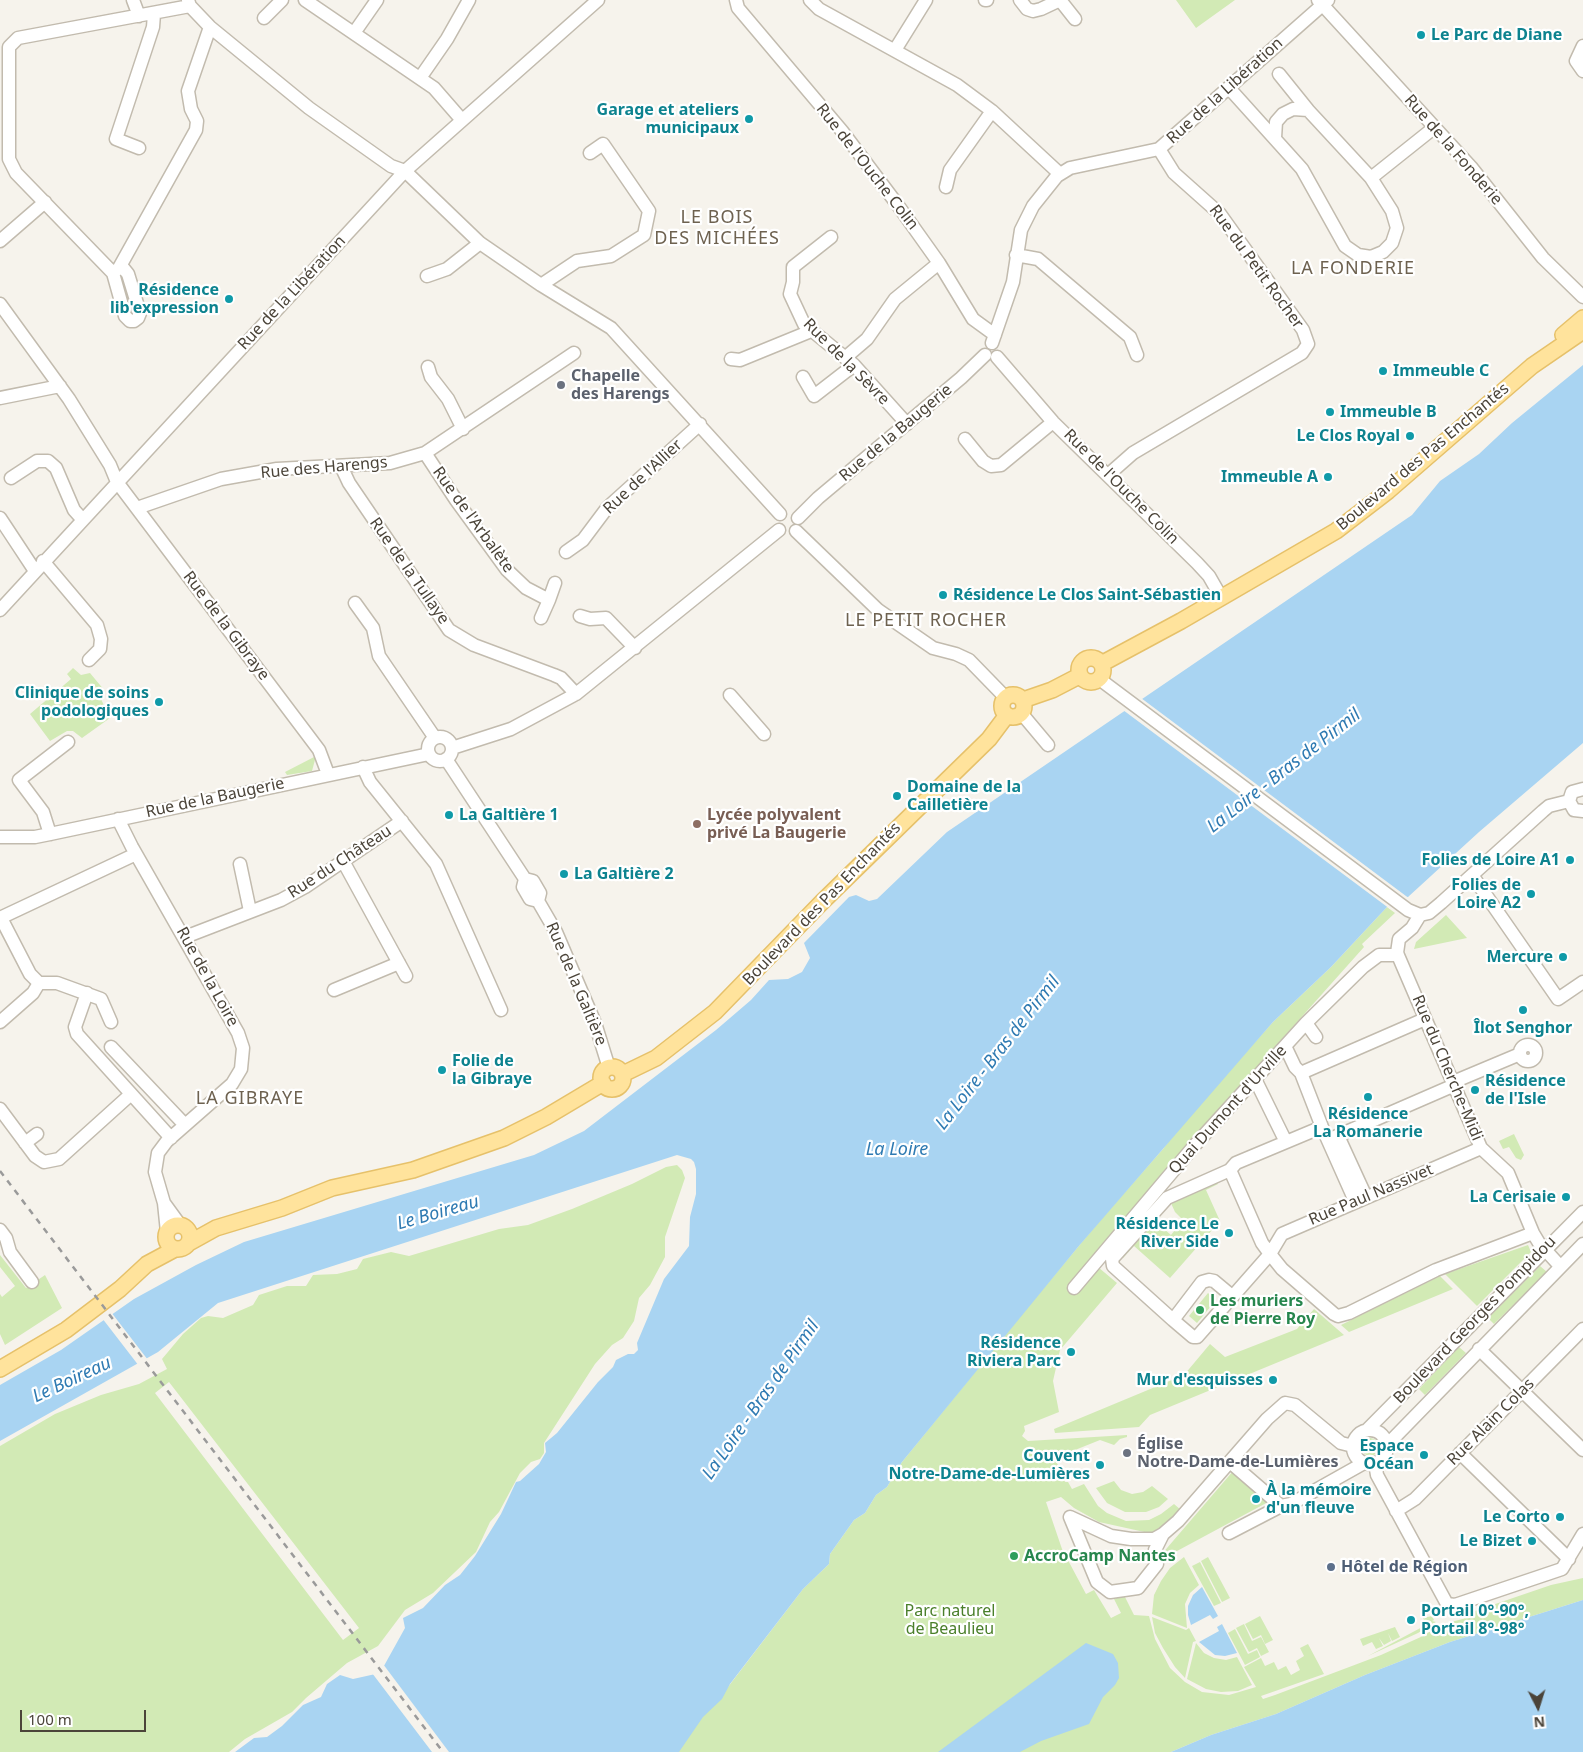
<!DOCTYPE html>
<html>
<head>
<meta charset="utf-8">
<style>
	body { margin:0 }
	#map { position:relative; width:1583px; height:1752px; overflow:hidden; background:#f6f3ec; font-family:"Noto Sans",sans-serif }
	canvas { display:block }
	.north { position:absolute; left:1513px; top:1682px; width:50px; height:50px; -webkit-text-stroke:4px #fff; paint-order:stroke; rotate:175deg; font-size:14px; font-weight:700; line-height:20px; text-align:center; color:#4b4439 }
	.north::after { content:''; display:block; margin:auto; width:18px; height:22px; background:#4b4439; clip-path:polygon(50% 0,100% 100%,50% 72%,0 100%) }
	.scale { position:absolute; left:20px; top:1710px; width:126px; height:22px; box-sizing:border-box; border:2px solid #4b4439; border-top:0; padding-left:6px; font-size:15px; line-height:18px; white-space:nowrap; color:#4b4439; -webkit-text-stroke:4px #fff; paint-order:stroke }
</style>
</head>
<body>
<div id="map">
<canvas width="1583" height="1752"></canvas>
<div class="north">N</div>
<div class="scale">100 m</div>
</div>
<script>
const ctx = document.querySelector('canvas').getContext('2d');
ctx.lineJoin = 'round';
function paint(path, color) { ctx.fillStyle = color; ctx.fill(path, 'evenodd'); }
const toPath = rows => new Path2D(rows.map(r => 'M' + r).join(''));
function trace(path, color, width, dash) { ctx.strokeStyle = color; ctx.lineWidth = width; ctx.lineCap = dash ? 'butt' : 'round'; ctx.setLineDash(dash || []); ctx.stroke(path); }
function drawText(font, color, halo, rows, align = 'center') {
  ctx.font = font + ' "Noto Sans",sans-serif'; ctx.lineWidth = 4.5; ctx.setLineDash([]); ctx.textBaseline = 'middle'; ctx.strokeStyle = halo; ctx.fillStyle = color; for (const [text, x, y, turn = 0] of rows) {
    ctx.save(); ctx.translate(x, y); ctx.rotate((+turn || 0) * Math.PI / 180); ctx.textAlign = isNaN(turn) ? turn : align; if (halo) ctx.strokeText(text, 0, 0); ctx.fillText(text, 0, 0); ctx.restore();
  }
}
const green = toPath([
	[1176,0,1235,0,1196,28],
	[73,668,81,675,90,673,105,691,99,695,110,718,82,738,73,731,67,731,50,741,30,714,71,679,67,674],
	[316,756,312,771,287,775,285,772],
	[1387,907,1395,913,1362,944,1364,947,1191,1141,1092,1262,1117,1283,1060,1350,1053,1381,1059,1412,1024,1426,1025,1431,1022,1436,1028,1441,1127,1435,1127,1437,1120,1439,1114,1445,1100,1440,1055,1458,1065,1482,1068,1482,1072,1489,1084,1484,1098,1506,1107,1513,1126,1521,1149,1520,1161,1514,1174,1504,1181,1510,1158,1532,1149,1533,1099,1522,1074,1508,1061,1497,1046,1502,1062,1549,1086,1594,1094,1590,1111,1618,1121,1613,1114,1599,1124,1595,1134,1615,1149,1616,1155,1639,1170,1668,1185,1682,1202,1692,1229,1695,1256,1687,1244,1667,1261,1658,1265,1666,1274,1662,1278,1670,1286,1666,1291,1675,1300,1670,1296,1661,1304,1656,1300,1648,1308,1644,1324,1674,1261,1696,1263,1699,1275,1695,1381,1655,1423,1636,1440,1625,1470,1617,1469,1613,1551,1585,1583,1578,1583,1600,1450,1642,1365,1675,1276,1714,1211,1735,1171,1752,657,1752,728,1687,803,1589,829,1564,830,1554,854,1520,865,1513,876,1495,887,1487,902,1462,1021,1315,1103,1217,1163,1149,1180,1126,1273,1022,1331,967],
	[1446,915,1467,938,1414,949,1416,942],
	[1514,1134,1524,1155,1521,1160,1516,1158,1509,1147,1503,1149,1499,1141],
	[677,1165,682,1170,685,1178,665,1237,665,1257,650,1285,639,1298,634,1321,623,1338,612,1345,595,1364,544,1443,544,1453,540,1459,531,1462,520,1473,499,1512,490,1522,476,1552,433,1593,405,1610,378,1646,347,1663,306,1698,292,1712,245,1739,229,1752,0,1752,0,1446,55,1414,101,1395,139,1384,167,1369,162,1359,183,1334,201,1318,208,1316,223,1318,253,1305,259,1295,287,1286,306,1286,313,1275,337,1274,357,1269,363,1259,391,1252,409,1256,499,1229,528,1225,572,1209,632,1184,666,1167],
	[169,1382,359,1628,343,1640,155,1393],
	[1216,1181,1218,1184,1206,1190,1220,1221,1170,1278,1134,1246,1123,1258,1120,1254,1151,1218,1171,1235,1183,1220,1175,1212,1170,1201],
	[1528,1245,1531,1252,1477,1306,1445,1274],
	[0,1255,26,1288,45,1275,62,1308,5,1345,0,1334,0,1294,2,1297,15,1286,0,1267],
	[1540,1266,1547,1272,1494,1324,1488,1318],
	[1440,1276,1453,1289,1349,1332,1341,1325],
	[1208,1293,1216,1300,1197,1323,1189,1316],
	[1314,1309,1344,1335,1150,1415,1139,1427,1055,1433,1054,1429,1184,1375,1210,1344,1225,1357,1297,1329],
	[1459,1347,1466,1353,1425,1395,1419,1389],
	'1361 1447a9 9 0 1 1 18 0a9 9 0 1 1-18 0Z',
	[1234,1470,1270,1501,1164,1558,1161,1555],
	[1114,1481,1121,1490,1132,1494,1143,1492,1152,1486,1168,1499,1159,1507,1146,1512,1125,1512,1107,1503,1096,1488],
	[1184,1557,1199,1585,1190,1593,1185,1604,1187,1628,1152,1614,1154,1595,1161,1581,1170,1568],
	[1208,1557,1230,1598,1222,1602,1201,1561],
	[1200,1562,1221,1603,1214,1606,1192,1566],
	[1260,1616,1273,1640,1265,1644,1261,1635,1253,1639,1245,1624],
	[1432,1616,1434,1620,1432,1621,1436,1622,1418,1633,1368,1656,1426,1625,1423,1618],
	[1152,1617,1186,1630,1189,1628,1196,1641,1193,1642,1185,1678,1175,1667,1163,1648,1155,1633],
	[1244,1624,1252,1641,1261,1637,1269,1652,1261,1656,1257,1648,1249,1652,1236,1628],
	[1395,1627,1400,1637,1392,1641,1388,1633,1391,1641,1384,1645,1379,1638,1383,1646,1376,1649,1372,1642,1363,1646,1360,1639],
	[1235,1629,1248,1654,1257,1650,1260,1657,1245,1665,1228,1633],
	[1196,1643,1204,1653,1214,1658,1226,1660,1237,1657,1252,1685,1238,1691,1221,1692,1206,1689,1187,1679]
]);
const water = toPath([
	[1583,365,1583,743,1479,832,1408,897,1387,907,1331,967,1273,1022,1078,1247,902,1462,887,1487,876,1495,865,1513,854,1520,830,1554,829,1564,803,1589,730,1684,722,1699,703,1717,679,1752,235,1752,254,1738,267,1737,282,1726,303,1705,321,1697,327,1684,340,1675,353,1679,380,1673,405,1628,403,1618,423,1608,445,1585,460,1575,475,1556,501,1514,516,1482,520,1481,539,1464,546,1452,545,1443,557,1433,598,1382,613,1367,616,1360,628,1354,634,1354,638,1350,637,1343,664,1279,689,1246,690,1217,696,1194,696,1169,694,1162,691,1159,677,1155,218,1303,158,1352,0,1441,0,1385,61,1350,134,1299,196,1265,244,1242,534,1155,584,1131,716,1030,751,1000,769,980,788,979,802,972,810,958,804,943,849,897,856,895,869,901,877,899,947,832,1412,515,1440,481,1479,454,1512,423],
	[1202,1587,1218,1616,1213,1619,1210,1615,1191,1625,1188,1615,1188,1606,1193,1595],
	[1583,1600,1583,1752,1171,1752,1211,1735,1276,1714,1365,1675,1450,1642],
	[1222,1624,1237,1653,1225,1656,1215,1655,1199,1642,1219,1631,1217,1627],
	[1086,1643,1113,1654,1118,1663,1119,1678,1115,1685,1103,1697,1089,1724,1041,1741,1020,1752,938,1752]
]);
const pier = toPath([
	[1141,698,1410,899,1390,909,1123,710],
	[111,1312,148,1360,139,1366,102,1318],
	[383,1664,449,1752,432,1752,372,1673,378,1671]
]);
const minor = toPath([
	[133,0,139,16],
	[188,0,190,6,210,27,309,108,391,166,405,171,480,243,541,285,611,328,780,514],
	[305,0,434,88,461,119],
	[736,0,738,8,842,131,897,204,939,263,973,319,995,335],
	[810,0,819,9,957,85,992,111,1060,174],
	[985,0,987,0],
	[1020,0,1027,9,1033,11,1041,9,1060,0,1075,19],
	[1318,0,1471,167,1543,258,1583,297],
	[264,18,282,0],
	[354,33,377,0],
	[1583,46,1576,61,1583,71],
	[895,50,926,0],
	[1279,74,1308,110],
	[420,78,447,39,469,0],
	[1229,88,1302,169,1345,246,1358,255,1371,257,1383,252,1392,243,1397,228,1392,211,1371,178,1308,110,1293,109,1283,114,1276,122,1275,138],
	[139,148,116,139,153,27,154,14],
	[1371,178,1435,127],
	[946,187,950,170,992,111],
	[831,237,793,267,793,282,790,294,804,324,854,365,907,424],
	[0,241,45,202],
	[1016,255,1038,259,1130,337,1137,355],
	[119,268,196,130,197,121,191,109,188,91,210,27],
	[113,273,119,268,124,269,128,274,140,313,138,318,134,321,130,321,125,316,113,273,16,173,9,159,9,47,18,38,190,6],
	[427,276,447,269,480,243],
	[541,285,577,261,611,256,644,235,649,211,603,144,590,153],
	[0,304,69,399,110,465,117,482,319,750,328,774],
	[992,343,1013,282,1021,230,1033,206,1057,176,1070,168,1159,149,1328,0],
	[846,357,867,339,895,299,939,263],
	[997,357,1053,422,1197,563,1209,576,1221,597],
	[731,359,740,360,811,331],
	[428,367,431,377,448,399,463,429],
	[803,377,814,396,854,365],
	[0,398,60,386],
	[965,439,983,461,991,466,1001,465,1053,422],
	[425,453,456,500,507,570,526,588,549,600,541,618],
	[341,466,349,483,449,630,474,645,554,675,561,678,576,694],
	[1108,475,1133,453,1302,353,1308,344,1303,330,1220,214,1174,173,1159,149],
	[11,478,37,461,48,461,56,468,74,510,83,520],
	[137,508,221,479,277,469,390,463,425,453,574,353],
	[0,518,35,571],
	[798,518,818,498,961,378,985,355],
	[796,531,878,610,933,648,956,654,969,660,1006,698],
	[566,552,583,540,607,508,700,424],
	[43,561,97,625,101,639,100,649,89,660],
	[549,600,555,583],
	[355,603,373,628,379,656,435,738],
	[0,610,405,171,598,0],
	[580,616,590,619,606,618,635,648],
	[1098,678,1408,910,1420,915],
	[730,695,764,734],
	[1022,714,1048,745],
	'428 749a12 12 0 1 1 24 0a12 12 0 1 1-24 0Z',
	[452,748,511,729,576,694,779,530],
	[446,759,525,879,533,881,540,893,538,901],
	[363,767,370,782,436,864,501,1010],
	[1583,789,1572,792,1569,801,1574,810,1583,811],
	[118,819,132,847,238,1033,243,1048,241,1069,232,1084,167,1141,158,1153,155,1172,164,1203,167,1232],
	[50,834,43,812,19,780,68,742],
	[0,837,35,837,50,834,429,754],
	[343,861,406,976],
	[240,864,250,911],
	[1472,875,1558,999,1583,982],
	[525,879,523,887,530,899,538,901,556,932,595,1023,609,1068],
	[1420,915,1412,928,1399,939,1397,953,1481,1148,1508,1173,1533,1233,1539,1243,1560,1266],
	[1420,915,1429,913,1441,903,1543,811,1549,806,1569,801],
	[0,918,136,854],
	[1,918,30,974,39,983],
	[185,937,281,900,305,887,402,821],
	[39,983,57,983,101,999,111,1022],
	[334,990,399,963],
	[87,993,75,1027,77,1034,171,1138],
	[0,1022,33,993,39,983],
	[1306,1023,1316,1037],
	'1520 1053a8 8 0 1 1 16 0a8 8 0 1 1-16 0Z',
	[1285,1046,1295,1067,1301,1073,1322,1127,1355,1201],
	[111,1047,185,1125],
	[1301,1073,1425,1019],
	[1255,1079,1284,1138],
	[0,1109,35,1156,44,1162,59,1159,130,1095],
	[1322,1127,1236,1163,1230,1170,1167,1198,1112,1259,1113,1266,1173,1320,1193,1337,1197,1337,1270,1254,1282,1234,1481,1148],
	[1338,1136,1366,1197],
	[1328,1140,1450,1087,1458,1080,1520,1054],
	[25,1143,37,1134],
	[1230,1170,1262,1243,1270,1254,1282,1269,1334,1314,1338,1316,1349,1313,1436,1270,1533,1233],
	[164,1203,180,1225],
	[0,1230,6,1238,10,1252,32,1282],
	[1074,1288,1195,1145,1306,1023,1363,967,1379,955,1398,955],
	[1173,1320,1202,1282,1209,1280,1214,1281,1232,1296],
	[1479,1349,1583,1450],
	'1353 1447a17 17 0 1 1 34 0a17 17 0 1 1-34 0Z',
	[1367,1430,1583,1212],
	[1387,1445,1583,1244],
	[1460,1453,1569,1559],
	[1230,1462,1281,1506],
	[1375,1463,1377,1475,1447,1604,1455,1605,1562,1569,1583,1534],
	[1396,1511,1415,1499,1583,1329],
	[1229,1533,1281,1506,1291,1504,1364,1463],
	[1163,1534,1155,1550,1157,1564,1138,1588,1110,1592,1097,1582,1070,1517,1111,1536,1131,1539,1154,1539,1163,1534,1178,1521,1267,1419,1285,1403,1295,1405,1341,1443,1353,1446]
]);
const major = toPath([
	[1563,335,1583,318],
	'1079 670a12 12 0 1 1 24 0a12 12 0 1 1-24 0Z',
	[1103,663,1181,621,1336,531,1388,491,1532,366,1583,331],
	'1002 706a11 11 0 1 1 22 0a11 11 0 1 1-22 0Z',
	[1023,700,1052,690,1079,676],
	'601 1078a11 11 0 1 1 22 0a11 11 0 1 1-22 0Z',
	[623,1074,656,1058,715,1012,822,902,989,739,1007,715],
	'166 1237a12 12 0 1 1 24 0a12 12 0 1 1-24 0Z',
	[189,1243,216,1228,282,1208,332,1188,413,1170,504,1138,546,1117,603,1083],
	[0,1369,66,1330,120,1289,147,1264,175,1249]
]);
const rail = toPath([
	[0,1171,443,1752]
]);
const markers = [
	[1421,35,5,"#0f9aa8"],
	[749,119,5,"#0f9aa8"],
	[229,299,5,"#0f9aa8"],
	[1383,371,5,"#0f9aa8"],
	[561,385,5,"#6b7280"],
	[1330,412,5,"#0f9aa8"],
	[1410,436,5,"#0f9aa8"],
	[1328,477,5,"#0f9aa8"],
	[943,595,5,"#0f9aa8"],
	[159,702,5,"#0f9aa8"],
	[897,796,5,"#0f9aa8"],
	[449,815,5,"#0f9aa8"],
	[697,824,5,"#8d6e63"],
	[1570,860,5,"#0f9aa8"],
	[564,874,5,"#0f9aa8"],
	[1531,894,5,"#0f9aa8"],
	[1563,957,5,"#0f9aa8"],
	[1523,1010,5,"#0f9aa8"],
	[442,1070,5,"#0f9aa8"],
	[1475,1090,5,"#0f9aa8"],
	[1368,1097,5,"#0f9aa8"],
	[1566,1197,5,"#0f9aa8"],
	[1229,1233,5,"#0f9aa8"],
	[1200,1310,5,"#2e9e5b"],
	[1071,1352,5,"#0f9aa8"],
	[1273,1380,5,"#0f9aa8"],
	[1127,1453,5,"#6b7280"],
	[1424,1455,5,"#0f9aa8"],
	[1100,1465,5,"#0f9aa8"],
	[1256,1499,5,"#0f9aa8"],
	[1560,1517,5,"#0f9aa8"],
	[1532,1541,5,"#0f9aa8"],
	[1014,1556,5,"#2e9e5b"],
	[1331,1567,5,"#5c6f8a"],
	[1411,1620,5,"#0f9aa8"]
];
const cultureNames = [
	["Le Parc de Diane",1431,35,"left"],
	["Garage et ateliers",739,110],
	["municipaux",739,128],
	["Résidence",219,290],
	["lib'expression",219,308],
	["Immeuble C",1393,371,"left"],
	["Immeuble B",1340,412,"left"],
	["Le Clos Royal",1400,436],
	["Immeuble A",1318,477],
	["Résidence Le Clos Saint-Sébastien",953,595,"left"],
	["Clinique de soins",149,693],
	["podologiques",149,711],
	["Domaine de la",907,787,"left"],
	["Cailletière",907,805,"left"],
	["La Galtière 1",459,815,"left"],
	["Folies de Loire A1",1560,860],
	["La Galtière 2",574,874,"left"],
	["Folies de",1521,885],
	["Loire A2",1521,903],
	["Mercure",1553,957],
	["Îlot Senghor",1523,1028,"center"],
	["Folie de",452,1061,"left"],
	["la Gibraye",452,1079,"left"],
	["Résidence",1485,1081,"left"],
	["de l'Isle",1485,1099,"left"],
	["Résidence",1368,1114,"center"],
	["La Romanerie",1368,1132,"center"],
	["La Cerisaie",1556,1197],
	["Résidence Le",1219,1224],
	["River Side",1219,1242],
	["Résidence",1061,1343],
	["Riviera Parc",1061,1361],
	["Mur d'esquisses",1263,1380],
	["Espace",1414,1446],
	["Océan",1414,1464],
	["Couvent",1090,1456],
	["Notre-Dame-de-Lumières",1090,1474],
	["À la mémoire",1266,1490,"left"],
	["d'un fleuve",1266,1508,"left"],
	["Le Corto",1550,1517],
	["Le Bizet",1522,1541],
	["Portail 0°-90°,",1421,1611,"left"],
	["Portail 8°-98°",1421,1629,"left"]
];
const streetNames = [
	["Rue de la Libération",1225,91,-42],
	["Rue de la Fonderie",1453,150,49],
	["Rue de l'Ouche Colin",867,167,52],
	["Rue du Petit Rocher",1256,267,54],
	["Rue de la Libération",292,293,-47],
	["Rue de la Sèvre",846,362,45],
	["Rue de la Baugerie",896,433,-40],
	["Boulevard des Pas Enchantés",1423,457,-40],
	["Rue des Harengs",324,468,-5],
	["Rue de l'Allier",643,477,-43],
	["Rue de l'Ouche Colin",1121,487,45],
	["Rue de l'Arbalète",473,520,54],
	["Rue de la Tullaye",409,571,55],
	["Rue de la Gibraye",226,626,53],
	["Rue de la Baugerie",215,798,-12],
	["Rue du Château",340,862,-33],
	["Boulevard des Pas Enchantés",822,904,-46],
	["Rue de la Loire",207,977,61],
	["Rue de la Galtière",576,984,67],
	["Rue du Cherche-Midi",1447,1068,67],
	["Quai Dumont d'Urville",1228,1110,-48],
	["Rue Paul Nassivet",1371,1195,-23],
	["Boulevard Georges Pompidou",1475,1320,-46],
	["Rue Alain Colas",1491,1422,-45]
];
const worshipNames = [
	["Chapelle",571,376],
	["des Harengs",571,394],
	["Église",1137,1444],
	["Notre-Dame-de-Lumières",1137,1462]
];
const educationNames = [
	["Lycée polyvalent",707,815],
	["privé La Baugerie",707,833]
];
const leisureNames = [
	["Les muriers",1210,1301],
	["de Pierre Roy",1210,1319],
	["AccroCamp Nantes",1024,1556]
];
const serviceNames = [
	["Hôtel de Région",1341,1567]
];
const parkNames = [
	["Parc naturel",950,1611],
	["de Beaulieu",950,1629]
];
const neighbourhoodNames = [
	["LE BOIS",717,218],
	["DES MICHÉES",717,239],
	["LA FONDERIE",1353,269],
	["LE PETIT ROCHER",926,621],
	["LA GIBRAYE",250,1099]
];
const waterNames = [
	["La Loire - Bras de Pirmil",1284,771,-38],
	["La Loire - Bras de Pirmil",998,1053,-52],
	["La Loire",897,1150],
	["Le Boireau",438,1213,-16],
	["Le Boireau",72,1380,-25],
	["La Loire - Bras de Pirmil",761,1400,-55]
];
paint(green, '#d2eab5');
paint(water, '#a9d4f2');
paint(pier, '#f6f3ec');
trace(minor, '#c2bbae', 15);
trace(major, '#e6c16a', 18);
trace(minor, '#fff', 12);
trace(major, '#ffe39c', 15);
trace(rail, '#9a9a9a', 2.5, [6, 6]);
for (const [x, y, r, color] of markers) { const dot = new Path2D(); dot.arc(x, y, r, 0, 2 * Math.PI); ctx.fillStyle = color; ctx.fill(dot); trace(dot, '#fff', 2); }
drawText('bold 16px', '#0d838f', '#fff', cultureNames, 'right');
drawText('16px', '#4b4439', '#fff', streetNames);
drawText('bold 16px', '#5b616d', '#fff', worshipNames, 'left');
drawText('bold 16px', '#785e54', '#fff', educationNames, 'left');
drawText('bold 16px', '#27864d', '#fff', leisureNames, 'left');
drawText('bold 16px', '#4e5e75', '#fff', serviceNames, 'left');
drawText('16px', '#4a7f2a', '#fff', parkNames);
ctx.letterSpacing = '1px';
drawText('18px', '#6e6250', '#fff', neighbourhoodNames);
ctx.letterSpacing = '0px';
drawText('italic 18px', '#2e7ab2', '#fff', waterNames);
</script>
</body>
</html>
